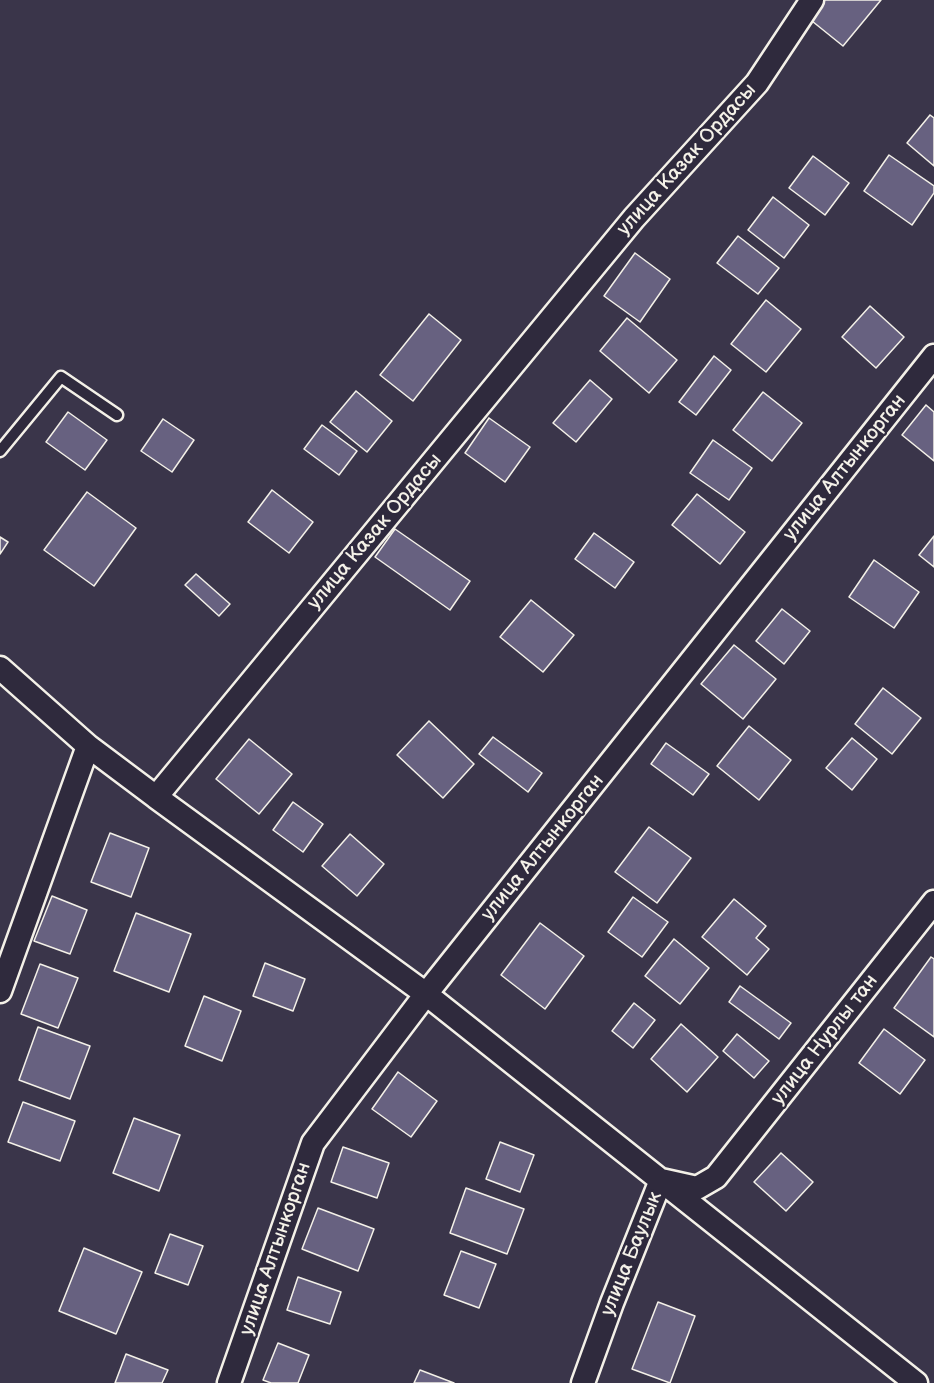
<!DOCTYPE html>
<html>
<head>
<meta charset="utf-8">
<style>
	body { margin:0 }
	canvas { display:block; background:#3a354a }
</style>
</head>
<body>
<canvas width="934" height="1383"></canvas>
<script>
const ctx = document.querySelector('canvas').getContext('2d');
ctx.lineJoin = 'round';
function paint(path, color) { ctx.fillStyle = color; ctx.fill(path, 'evenodd'); }
const toPath = rows => new Path2D(rows.map(r => 'M' + r).join(''));
function trace(path, color, width, dash) { ctx.strokeStyle = color; ctx.lineWidth = width; ctx.lineCap = dash ? 'butt' : 'round'; ctx.setLineDash(dash || []); ctx.stroke(path); }
function drawText(font, color, halo, rows, align = 'center') {
  ctx.font = font + ' "Balsamiq Sans",sans-serif'; ctx.lineWidth = 4.5; ctx.setLineDash([]); ctx.textBaseline = 'middle'; ctx.strokeStyle = halo; ctx.fillStyle = color; for (const [text, x, y, turn = 0] of rows) {
    ctx.save(); ctx.translate(x, y); ctx.rotate((+turn || 0) * Math.PI / 180); ctx.textAlign = isNaN(turn) ? turn : align; if (halo) ctx.strokeText(text, 0, 0); ctx.fillText(text, 0, 0); ctx.restore();
  }
}
const building = toPath([
	[821,0,881,0,843,46,807,17,821,0],
	[930,115,934,118,934,166,907,143,930,115],
	[889,155,934,186,934,193,912,225,864,191,889,155],
	[813,156,849,183,825,215,789,188,813,156],
	[773,197,809,225,784,258,748,230,773,197],
	[738,236,779,268,758,294,717,263,738,236],
	[635,253,670,279,640,322,604,296,635,253],
	[766,300,801,329,766,372,731,344,766,300],
	[870,306,904,337,876,368,842,337,870,306],
	[429,314,461,340,413,401,380,375,429,314],
	[627,318,677,360,649,393,600,351,627,318],
	[714,356,731,370,696,415,679,402,714,356],
	[590,380,612,399,576,442,553,423,590,380],
	[356,391,392,421,367,452,330,422,356,391],
	[763,392,802,423,772,461,733,430,763,392],
	[926,405,934,412,934,461,902,435,926,405],
	[68,412,107,440,85,470,46,442,68,412],
	[489,418,530,447,505,482,465,453,489,418],
	[163,419,194,440,172,472,141,451,163,419],
	[322,425,357,451,339,475,304,449,322,425],
	[713,440,752,468,729,500,690,473,713,440],
	[272,490,313,522,289,553,248,522,272,490],
	[87,492,136,528,94,586,44,550,87,492],
	[697,494,745,532,720,564,672,525,697,494],
	[395,529,470,581,450,610,375,557,395,529],
	[594,533,634,562,615,588,575,559,594,533],
	[934,536,934,567,919,555,934,536],
	[0,537,8,542,0,554,0,537],
	[874,560,919,592,894,628,849,597,874,560],
	[196,574,230,604,219,616,185,585,196,574],
	[531,600,574,635,543,672,500,637,531,600],
	[782,609,810,631,784,664,756,641,782,609],
	[734,645,776,679,743,719,701,684,734,645],
	[883,688,921,718,892,754,855,724,883,688],
	[429,721,474,764,443,798,397,755,429,721],
	[749,726,791,760,759,800,717,766,749,726],
	[493,737,542,773,528,792,479,754,493,737],
	[852,738,877,759,852,790,826,768,852,738],
	[249,739,292,774,259,814,216,779,249,739],
	[666,743,709,774,693,795,651,764,666,743],
	[293,802,323,824,303,852,273,830,293,802],
	[649,827,691,858,657,903,615,872,649,827],
	[110,833,149,848,131,897,91,882,110,833],
	[350,834,384,864,357,896,322,866,350,834],
	[52,896,87,910,70,954,34,941,52,896],
	[633,897,668,922,642,957,608,932,633,897],
	[734,899,766,926,756,938,769,949,747,975,702,937,734,899],
	[136,913,191,934,169,992,114,971,136,913],
	[540,923,584,956,545,1009,501,975,540,923],
	[674,939,709,968,680,1004,645,976,674,939],
	[931,957,934,959,934,1037,894,1008,931,957],
	[265,963,305,979,293,1011,253,996,265,963],
	[40,964,78,978,58,1028,21,1014,40,964],
	[740,986,791,1023,779,1039,729,1002,740,986],
	[204,996,241,1011,222,1061,185,1046,204,996],
	[634,1003,655,1020,633,1048,612,1031,634,1003],
	[681,1024,718,1057,687,1092,651,1059,681,1024],
	[38,1027,90,1046,70,1099,19,1080,38,1027],
	[884,1029,925,1060,900,1094,859,1063,884,1029],
	[737,1034,769,1061,754,1078,723,1051,737,1034],
	[398,1072,437,1101,411,1137,372,1109,398,1072],
	[23,1102,75,1121,60,1161,8,1142,23,1102],
	[134,1118,180,1135,159,1191,113,1173,134,1118],
	[500,1142,534,1155,520,1192,486,1179,500,1142],
	[343,1147,389,1163,377,1198,331,1182,343,1147],
	[781,1153,813,1182,786,1211,754,1182,781,1153],
	[466,1188,524,1209,507,1254,450,1233,466,1188],
	[318,1208,374,1229,358,1271,302,1249,318,1208],
	[170,1234,203,1246,188,1285,155,1273,170,1234],
	[84,1248,142,1272,116,1334,59,1311,84,1248],
	[461,1251,496,1264,479,1308,444,1295,461,1251],
	[298,1277,341,1292,330,1324,287,1310,298,1277],
	[658,1302,695,1316,670,1383,632,1369,658,1302],
	[278,1343,309,1355,298,1383,271,1383,263,1380,278,1343],
	[126,1354,168,1370,162,1383,115,1383,126,1354],
	[420,1370,454,1383,414,1383,420,1370]
]);
const lane = toPath([
	[0,451,61,377,117,415]
]);
const street = toPath([
	[0,668,88,746],
	[156,797,426,994,916,1383],
	[0,991,88,746,156,797,634,218,757,83,812,0],
	[229,1383,313,1143,426,994,934,356],
	[583,1383,612,1303,661,1180,697,1188,716,1177,934,902]
]);
const streetNames = [
	["улица Казак Ордасы",687,160,-48],
	["улица Алтынкорган",845,468,-51],
	["улица Казак Ордасы",375,532,-50],
	["улица Алтынкорган",543,848,-51],
	["улица Нурлы тан",825,1040,-52],
	["улица Алтынкорган",276,1249,-71],
	["улица Баулык",632,1254,-68]
];
paint(building, '#676180');
trace(building, '#f4f1e8', 1.5);
trace(lane, '#f4f1e8', 15);
trace(street, '#f4f1e8', 27);
trace(lane, '#2f2a3d', 10);
trace(street, '#2f2a3d', 22);
drawText('20px', '#f4f1e8', '#2f2a3d', streetNames);
</script>
</body>
</html>
